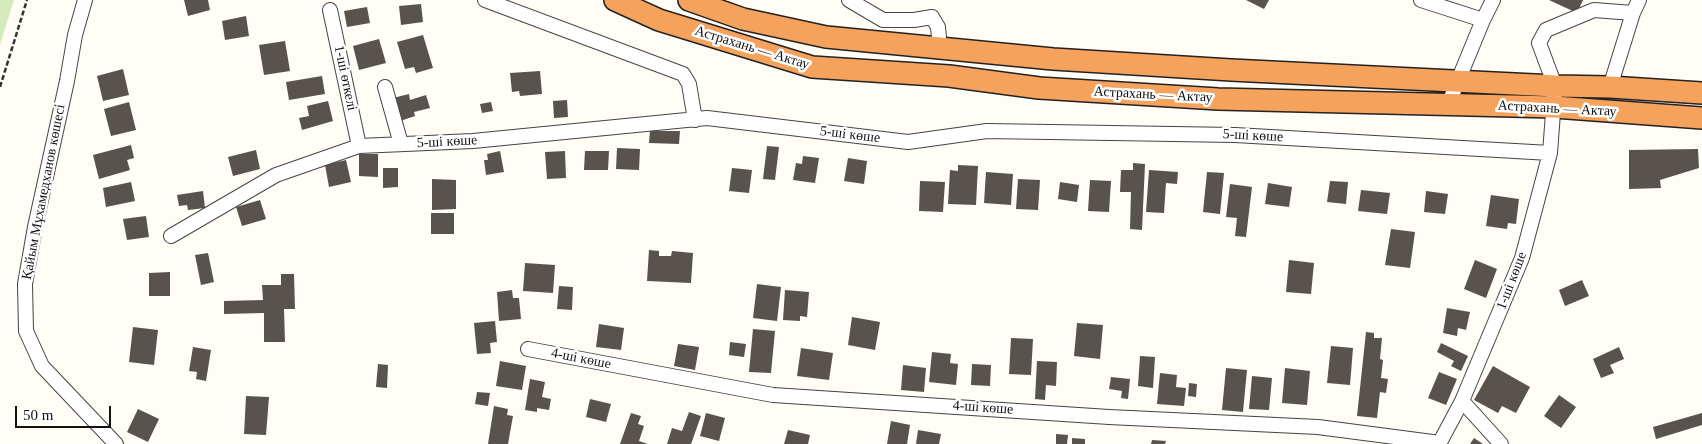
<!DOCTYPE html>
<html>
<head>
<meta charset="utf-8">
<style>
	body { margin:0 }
	#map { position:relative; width:1702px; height:444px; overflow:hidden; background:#fffdf5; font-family:"Times New Roman",serif }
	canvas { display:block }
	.scale { position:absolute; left:15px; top:406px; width:96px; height:22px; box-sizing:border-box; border:2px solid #111; border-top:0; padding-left:6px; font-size:15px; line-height:18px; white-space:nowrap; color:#111; -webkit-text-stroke:4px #fff; paint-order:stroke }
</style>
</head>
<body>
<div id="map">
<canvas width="1702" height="444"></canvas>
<div class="scale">50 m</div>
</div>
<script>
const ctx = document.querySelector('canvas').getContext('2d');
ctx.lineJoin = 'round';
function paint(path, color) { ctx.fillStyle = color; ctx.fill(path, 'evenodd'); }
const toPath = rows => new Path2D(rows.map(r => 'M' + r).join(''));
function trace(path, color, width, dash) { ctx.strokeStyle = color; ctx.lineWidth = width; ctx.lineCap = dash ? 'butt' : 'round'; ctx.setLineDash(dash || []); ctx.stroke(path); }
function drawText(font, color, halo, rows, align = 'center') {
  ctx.font = font + ' "Times New Roman",serif'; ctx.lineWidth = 5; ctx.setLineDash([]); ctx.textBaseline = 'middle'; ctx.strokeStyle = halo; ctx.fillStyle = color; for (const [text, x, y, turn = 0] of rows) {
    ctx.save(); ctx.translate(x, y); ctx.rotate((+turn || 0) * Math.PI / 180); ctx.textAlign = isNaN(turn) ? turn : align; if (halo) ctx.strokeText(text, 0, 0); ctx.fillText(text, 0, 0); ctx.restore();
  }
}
const green = toPath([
	[0,0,14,0,0,45]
]);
const building = toPath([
	[184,0,208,0,210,10,188,16],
	[1246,0,1269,0,1264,9],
	[1549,0,1583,0,1577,13],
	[421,4,423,22,401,25,399,6],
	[367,7,370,23,347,27,344,11],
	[246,16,249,36,225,40,222,21],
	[423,35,433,68,416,73,414,67,405,69,397,42],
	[379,39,386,63,359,70,353,46],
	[285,41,290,71,264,75,259,45],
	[123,69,129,95,103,101,97,76],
	[540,71,542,94,520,96,519,91,512,92,510,73],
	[322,76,325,94,289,100,286,82],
	[409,94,410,100,426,95,430,108,414,112,415,116,400,121,393,98],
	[567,100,568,117,554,118,553,101],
	[328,101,333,121,302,130,299,118,309,116,307,106],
	[129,102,136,130,111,136,104,109],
	[491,102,493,111,482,113,480,104],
	[650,131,680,131,679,144,649,143],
	[131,145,134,158,127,160,130,170,99,179,93,155],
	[767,146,779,147,775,180,763,179],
	[617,148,640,149,639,170,616,169],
	[1698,149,1699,168,1660,180,1661,188,1629,189,1629,150],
	[256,150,260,169,233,176,228,157],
	[500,151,504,172,486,175,484,160,488,160,487,154],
	[565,151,566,178,547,179,545,152],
	[585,151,609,151,608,170,584,170],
	[359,154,378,154,378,177,359,176],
	[803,156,819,158,815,183,793,180,796,163,802,164],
	[848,158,867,161,864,184,844,181],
	[346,160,351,182,329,187,325,165],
	[1133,163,1145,164,1142,230,1130,229,1131,192,1120,192,1121,170,1133,170],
	[958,165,978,166,976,205,948,204,950,170,958,171],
	[383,168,398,168,398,187,383,188],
	[732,168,752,170,749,193,729,191],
	[1149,170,1178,172,1177,184,1166,183,1164,213,1146,212],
	[986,172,1013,174,1011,205,984,203],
	[1207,172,1224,173,1220,214,1203,212],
	[432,179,456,180,456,209,432,210],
	[1018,179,1040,180,1038,210,1016,209],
	[1090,180,1111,181,1109,212,1088,211],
	[920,181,945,182,943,212,919,211],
	[1330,181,1348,182,1346,204,1327,202],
	[131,182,135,201,106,207,103,188],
	[1060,182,1079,185,1077,202,1058,199],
	[1268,183,1292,187,1289,207,1265,204],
	[1230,184,1252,187,1246,237,1235,236,1237,218,1226,217],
	[1361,190,1390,193,1387,214,1358,211],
	[203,191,205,208,188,210,187,205,179,206,177,195],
	[1426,191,1448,194,1445,214,1424,212],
	[1491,195,1519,199,1516,224,1508,223,1507,229,1486,226],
	[260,200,266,219,242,226,236,207],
	[431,213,454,213,454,234,431,234],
	[146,216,149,237,127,240,123,219],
	[1391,229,1415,232,1410,268,1385,265],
	[649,250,659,251,659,256,671,256,672,251,693,253,691,283,647,281],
	[208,253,214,282,201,285,195,255],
	[1289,260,1314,263,1311,294,1286,292],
	[1475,260,1497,269,1486,298,1464,289],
	[525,263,555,265,553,293,523,291],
	[170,272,170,296,149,296,149,273],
	[281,274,294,274,295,309,284,309,285,342,264,342,264,313,224,314,224,301,263,300,262,285,281,285],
	[1582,280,1589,296,1565,306,1559,290],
	[757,284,781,287,777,321,753,318],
	[559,286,573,287,572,310,557,309],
	[512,290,513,298,519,298,521,319,499,321,497,292],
	[785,290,809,292,807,317,800,316,800,321,783,320],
	[1447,308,1470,312,1466,330,1458,328,1457,336,1443,333],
	[852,317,880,322,875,350,848,345],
	[495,321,497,342,490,343,491,353,477,354,474,323],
	[1077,323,1103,325,1100,359,1074,356],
	[599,324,624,328,621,350,596,347],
	[133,327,158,330,154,365,129,362],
	[753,329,775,331,771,373,749,372],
	[1366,332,1374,333,1374,338,1382,338,1380,359,1383,360,1381,378,1388,379,1386,393,1380,392,1377,418,1357,416],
	[1011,338,1033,339,1031,375,1009,374],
	[730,342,746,344,744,357,729,355],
	[1441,343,1468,356,1461,371,1451,366,1454,361,1437,352],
	[678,344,699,347,695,370,674,366],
	[1331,346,1353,348,1350,385,1327,383],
	[193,347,211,350,206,381,196,379,197,372,189,371],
	[1619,347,1624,359,1610,365,1614,373,1601,378,1593,359],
	[801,348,833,353,829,380,797,376],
	[932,352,951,354,950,363,958,364,956,385,929,382],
	[1140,356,1155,357,1153,388,1138,386],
	[500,361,526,366,522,390,496,386],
	[1037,361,1057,362,1056,386,1046,385,1045,400,1035,399],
	[378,364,388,365,387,388,376,387],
	[972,364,991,365,990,386,971,385],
	[903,365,926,368,924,392,901,390],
	[1493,366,1530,387,1516,413,1502,406,1498,413,1474,400],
	[1226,368,1247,370,1243,412,1222,410],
	[1285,368,1310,371,1307,405,1282,403],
	[1439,372,1457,379,1446,405,1428,398],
	[1160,373,1177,375,1176,387,1186,388,1184,406,1157,404],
	[1252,376,1272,378,1269,410,1249,409],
	[1111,377,1130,379,1128,399,1121,398,1122,391,1109,389],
	[530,379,545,382,542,397,551,399,549,410,537,408,537,412,525,410],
	[1189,383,1197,384,1196,397,1188,396],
	[477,392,490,393,488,406,475,404],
	[1559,395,1576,407,1561,428,1544,416],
	[246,396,269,397,266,435,244,434],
	[590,399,611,404,606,422,586,417],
	[494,406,508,409,507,415,513,416,508,444,488,444],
	[138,409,159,419,148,442,127,432],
	[689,412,701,416,691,444,667,444,672,428,682,431],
	[631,413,641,416,638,424,644,426,639,441,648,444,620,444],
	[706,413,725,418,719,441,700,436],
	[1702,413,1702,425,1656,439,1653,427],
	[891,421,910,425,907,444,887,444],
	[788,430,810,435,808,444,784,444],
	[918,430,941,434,939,444,916,444],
	[1056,434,1068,435,1067,444,1056,444],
	[1072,438,1085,439,1085,444,1072,444],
	[1474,438,1483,444,1470,444],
	[1152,440,1166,441,1165,444,1151,444]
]);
const path = toPath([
	[0,87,27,0]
]);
const minor = toPath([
	[85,0,75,35,67,81,35,227,25,284,26,331,42,366,116,444],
	[485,0,683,74,689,84,695,120],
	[849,0,883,20,914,20,932,17,938,27,940,48],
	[1421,0,1483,20],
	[330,10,359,146],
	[385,87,401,144],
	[1610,87,1633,13,1639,0],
	[1448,105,1483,20,1493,0],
	[171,236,276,175,359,146,473,141,707,118,908,142,987,131,1235,135,1550,153],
	[528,349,773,395,1109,417,1318,427,1440,443],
	[1462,401,1501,444],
	[1439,444,1462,401,1522,258,1550,153,1555,86,1539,43,1546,30,1594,10,1633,13]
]);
const highway = toPath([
	[615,0,659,20,812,67,949,76,1039,88,1218,99,1554,107,1702,118],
	[689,0,743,19,826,37,1053,59,1231,70,1555,86,1610,87,1702,93]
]);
const streetNames = [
	["Астрахань — Актау",752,48,17],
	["1-ші өткелі",345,78,78],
	["Астрахань — Актау",1153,95,3],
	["Астрахань — Актау",1557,109,3],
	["5-шi көше",850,135,7],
	["5-шi көше",1253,136,3],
	["5-шi көше",447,142,-3],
	["Қайым Мұхамедханов көшесi",44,192,-79],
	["1-ші көше",1512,281,-69],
	["4-шi көше",581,359,11],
	["4-шi көше",983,408,4]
];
paint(green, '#d5ebbd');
paint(building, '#5a524d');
trace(minor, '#444', 16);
trace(highway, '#222', 24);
trace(path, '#333', 2.5, [5, 2.5]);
trace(minor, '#fff', 14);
trace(highway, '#f5a25d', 21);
drawText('14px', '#111', '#fff', streetNames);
</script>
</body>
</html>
